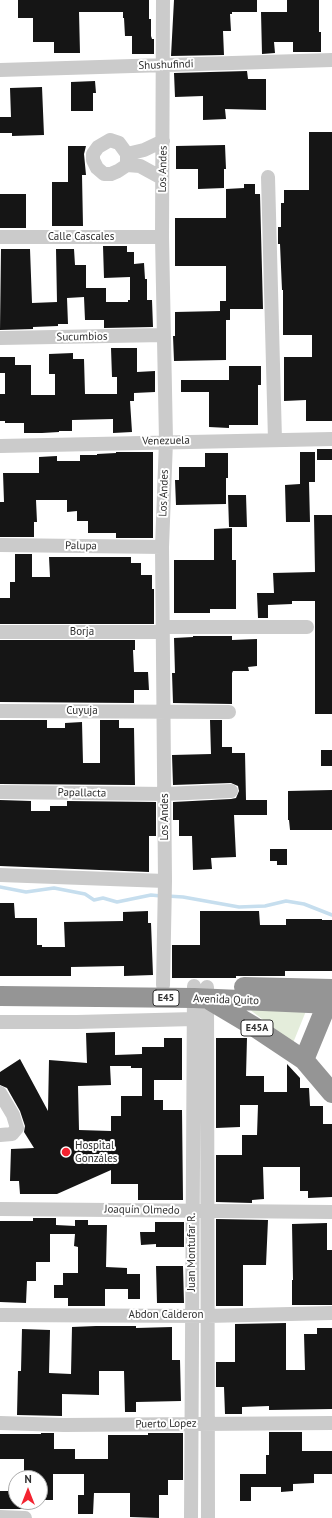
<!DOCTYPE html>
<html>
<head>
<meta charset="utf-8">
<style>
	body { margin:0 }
	#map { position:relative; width:332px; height:1518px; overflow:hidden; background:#fff; font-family:"PT Sans",sans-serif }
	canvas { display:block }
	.north { position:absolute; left:8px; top:1470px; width:40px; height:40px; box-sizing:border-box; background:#fff; border:1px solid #ababab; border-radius:50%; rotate:0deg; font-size:11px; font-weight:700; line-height:16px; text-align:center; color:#2e2e2e }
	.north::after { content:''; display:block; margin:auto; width:14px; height:18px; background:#f32330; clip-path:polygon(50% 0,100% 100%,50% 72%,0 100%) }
</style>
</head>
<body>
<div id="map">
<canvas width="332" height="1518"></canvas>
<div class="north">N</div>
</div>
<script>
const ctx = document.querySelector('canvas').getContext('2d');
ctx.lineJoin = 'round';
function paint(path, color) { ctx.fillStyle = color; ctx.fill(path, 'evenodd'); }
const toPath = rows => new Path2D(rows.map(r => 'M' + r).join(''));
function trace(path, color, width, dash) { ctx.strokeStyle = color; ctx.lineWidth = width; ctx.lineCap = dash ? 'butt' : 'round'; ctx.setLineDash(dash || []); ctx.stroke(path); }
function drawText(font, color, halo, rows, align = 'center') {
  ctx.font = font + ' "PT Sans",sans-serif'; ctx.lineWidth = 4; ctx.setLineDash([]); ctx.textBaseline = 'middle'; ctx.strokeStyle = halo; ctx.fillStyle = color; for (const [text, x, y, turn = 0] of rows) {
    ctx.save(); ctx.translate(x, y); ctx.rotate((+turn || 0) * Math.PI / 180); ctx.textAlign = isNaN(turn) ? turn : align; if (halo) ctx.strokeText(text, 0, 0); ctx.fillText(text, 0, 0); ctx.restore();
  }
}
const green = toPath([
	[249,1009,306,1011,293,1043]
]);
const stream = toPath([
	[0,887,26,892,54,888,85,894,94,900,103,898,117,902,151,895,161,896],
	[167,896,183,897,239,907,265,906,286,901,304,904,332,915]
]);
const building = toPath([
	[18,0,149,0,149,19,151,19,151,36,152,39,154,39,154,54,132,54,132,36,125,36,124,18,123,18,123,12,79,12,80,53,54,53,54,42,33,42,33,18,18,18],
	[174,0,257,0,257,12,232,12,232,14,230,14,231,31,223,31,224,55,171,56],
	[287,0,319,0,319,32,321,32,321,52,293,52,293,42,274,42,275,53,262,54,261,12,287,12],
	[247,71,248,79,266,79,266,110,225,109,226,119,203,120,203,96,175,97,174,73],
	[95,81,96,93,93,93,93,111,71,111,71,82],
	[42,87,44,135,12,136,12,133,0,133,0,117,11,117,10,88],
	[309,132,332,132,332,421,306,421,306,400,284,401,284,357,312,357,312,335,283,335,283,290,282,290,280,244,278,244,278,227,281,227,281,203,284,203,284,190,309,190],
	[225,145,226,169,224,169,224,188,198,189,198,169,176,169,176,146],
	[68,146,86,146,84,154,86,175,82,175,83,226,52,226,52,182,68,182],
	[244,184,255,184,255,194,260,194,263,309,230,309,230,320,226,320,226,360,174,361,173,336,175,336,175,312,220,311,220,301,226,301,226,266,175,266,175,218,226,218,226,189,244,188],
	[0,194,26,194,26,228,0,228],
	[103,246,127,246,127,252,134,252,134,264,144,263,145,279,147,279,147,300,152,300,153,327,104,328,104,320,85,320,84,297,67,298,68,324,58,324,58,326,33,327,33,329,0,330,1,249,30,249,32,303,57,302,56,249,74,249,75,265,86,265,86,288,106,288,106,302,128,302,128,300,130,300,130,277,104,278],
	[111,348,137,348,137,372,155,371,155,392,134,393,134,401,130,401,132,432,113,433,113,419,72,420,72,431,59,431,59,432,42,433,24,433,24,423,5,423,5,421,0,421,0,394,5,394,5,373,0,373,0,357,15,357,15,365,31,365,31,395,55,395,55,374,49,374,49,354,73,353,73,359,84,359,85,394,117,394,117,377,112,377],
	[229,366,261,366,261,385,258,385,258,425,229,425,229,428,209,427,209,392,181,392,181,380,229,380],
	[317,449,332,449,332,460,317,460],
	[116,452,153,452,153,538,116,538,116,533,88,533,88,521,77,521,77,511,67,512,67,500,36,500,37,522,34,522,34,537,0,537,0,502,4,502,3,473,39,473,39,457,57,456,57,461,80,461,80,455,97,455,97,454,116,453],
	[300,452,315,452,315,482,309,482,310,522,286,522,285,485,300,484],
	[205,453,228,453,228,478,226,478,226,504,176,505,175,480,179,480,179,467,205,467],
	[228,495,246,495,247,527,229,527],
	[314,515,332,515,332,714,315,714,315,601,292,601,292,604,268,605,268,618,258,618,257,593,274,593,273,573,315,572],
	[232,528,232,560,236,560,236,609,210,609,210,613,174,613,174,560,214,560,214,529],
	[15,554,32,554,32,577,50,577,49,557,131,557,131,563,141,563,141,575,152,575,152,589,154,589,154,624,0,624,0,598,10,598,10,582,15,582],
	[193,636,232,636,232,640,257,639,257,666,248,667,249,671,233,671,232,673,232,704,173,703,172,673,175,673,174,638,193,637],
	[0,640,135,640,135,650,133,650,134,672,148,672,149,690,134,690,134,703,0,702],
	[0,720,47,720,47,728,65,728,65,723,82,722,83,763,100,763,100,720,119,720,119,728,134,728,135,785,0,784],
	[210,720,222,720,222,747,232,747,232,753,245,753,246,800,267,800,267,815,234,815,236,857,211,858,212,869,193,870,192,836,179,836,179,820,173,820,173,802,231,799,236,798,239,791,238,786,231,783,173,785,172,755,211,754],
	[321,750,332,750,332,766,321,766],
	[332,790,332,830,290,830,289,820,288,820,288,791],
	[0,800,31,801,31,811,50,811,50,806,67,806,67,801,156,802,156,836,149,836,149,872,0,866],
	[270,849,287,849,287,865,277,865,277,861,270,861],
	[0,903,14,903,15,918,37,918,37,945,42,945,42,947,65,947,64,922,123,921,123,912,148,911,148,923,151,923,153,975,124,976,124,966,71,967,71,976,0,976],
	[200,911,259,911,260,925,286,925,286,919,322,919,322,920,332,920,332,971,285,971,285,976,236,976,236,978,172,978,172,945,200,945],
	[115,1032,115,1055,142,1054,142,1047,164,1047,164,1038,182,1038,182,1080,154,1080,154,1100,163,1100,163,1110,182,1110,183,1200,138,1200,138,1184,111,1184,111,1170,57,1194,20,1194,19,1181,10,1181,11,1149,34,1148,24,1132,25,1126,20,1111,7,1088,0,1085,0,1072,20,1059,48,1111,49,1060,87,1063,86,1033],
	[110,1066,131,1066,131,1068,142,1068,142,1096,121,1096,121,1116,111,1116,111,1131,79,1130,78,1086,111,1085],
	[216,1038,247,1038,246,1076,264,1076,264,1092,287,1092,287,1064,300,1078,300,1088,309,1088,310,1106,323,1106,323,1124,332,1124,332,1197,308,1198,308,1191,300,1191,300,1167,263,1167,264,1199,252,1200,252,1203,216,1202,216,1155,242,1155,242,1135,257,1135,258,1105,240,1105,240,1127,216,1128],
	[33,1218,56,1218,56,1225,75,1226,75,1220,88,1220,88,1225,107,1225,106,1267,127,1268,127,1274,140,1274,140,1299,128,1299,128,1289,105,1289,105,1306,68,1306,68,1298,54,1298,54,1285,63,1285,63,1273,78,1273,78,1247,74,1246,75,1234,50,1234,50,1262,36,1262,36,1281,27,1281,26,1303,0,1302,0,1221,33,1221],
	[216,1219,268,1220,266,1265,243,1265,243,1306,216,1306],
	[155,1222,184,1222,184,1247,156,1247,156,1244,141,1245,140,1232,155,1232],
	[327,1223,327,1250,332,1250,332,1305,292,1305,292,1280,293,1280,292,1224],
	[156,1266,183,1266,184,1303,157,1303],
	[286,1323,286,1370,305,1370,304,1334,317,1334,317,1328,332,1328,332,1409,269,1410,269,1406,242,1407,242,1414,225,1414,224,1387,216,1387,216,1362,235,1362,235,1324],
	[96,1326,136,1326,136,1328,172,1327,172,1360,180,1360,181,1401,136,1402,136,1412,125,1412,124,1371,99,1371,99,1395,62,1394,62,1416,17,1415,18,1371,21,1371,22,1329,50,1330,49,1373,71,1374,72,1327],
	[269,1432,302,1432,302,1451,332,1451,332,1474,314,1474,314,1483,293,1484,293,1491,281,1492,281,1487,251,1487,251,1501,240,1501,240,1474,266,1474,266,1455,269,1455],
	[41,1433,54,1433,54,1449,75,1449,75,1459,108,1459,108,1435,148,1435,148,1433,183,1433,183,1480,168,1480,168,1495,159,1495,159,1518,130,1517,130,1493,94,1493,93,1514,78,1514,78,1495,84,1495,84,1474,53,1474,53,1500,40,1500,40,1478,24,1478,24,1459,0,1459,0,1434,41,1434],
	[0,1491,16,1491,16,1502,22,1502,22,1509,0,1509]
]);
const minor = toPath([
	[0,70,332,60],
	[127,165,118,171,111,174,104,174,97,168,93,160,93,154,98,147,110,140,119,143,127,154],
	[268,177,275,440],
	[162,178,140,166,127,165,127,154,144,150,163,141],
	[0,237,162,237],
	[0,338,164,335],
	[0,446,332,439],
	[0,545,162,547],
	[163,627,307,627],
	[0,632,163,632],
	[0,711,229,712],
	[0,792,165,794,231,791],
	[0,875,165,881],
	[163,985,165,881,162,547,166,441,162,237,163,0],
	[207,987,208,1518],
	[0,1022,77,1022,194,1019],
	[0,1093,13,1115,17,1128,12,1134,0,1135],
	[0,1209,332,1212],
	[0,1315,207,1316,332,1313],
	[0,1423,64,1425,332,1423],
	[0,1517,25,1518],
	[191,1518,194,986]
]);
const highway = toPath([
	[244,987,332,989],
	[0,996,194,998,332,1004],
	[211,1001,253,1026,304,1060,332,1093],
	[304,1060,327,1004,332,996]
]);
const markers = [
	[66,1152,5,"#f32330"]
];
const shields = [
	[166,998,26],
	[257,1028,32]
];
const shieldNames = [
	["E45",166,998],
	["E45A",257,1028]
];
const streetNames = [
	["Shushufindi",166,65,-2],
	["Los Andes",163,169,-89],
	["Calle Cascales",81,237],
	["Sucumbios",82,337,-1],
	["Venezuela",166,441,-1],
	["Los Andes",164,493,-88],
	["Palupa",81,546,1],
	["Borja",82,632],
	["Cuyuja",82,711],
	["Papallacta",82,793,1],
	["Los Andes",165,817,-90],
	["Avenida Quito",226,1000,2],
	["Joaquín Olmedo",142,1210,1],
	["Juan Montufar R.",192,1252,-90],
	["Abdon Calderon",166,1315],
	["Puerto Lopez",166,1424,-1]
];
const poiNames = [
	["Hospital",75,1146],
	["Gonzáles",75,1159]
];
paint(green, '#e4eddb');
trace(stream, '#c6deee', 3.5);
paint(building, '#151515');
trace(minor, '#cbcbcb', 14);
trace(highway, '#959595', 20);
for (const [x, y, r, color] of markers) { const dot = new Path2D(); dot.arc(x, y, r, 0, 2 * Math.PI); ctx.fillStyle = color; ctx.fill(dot); trace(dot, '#fff', 1.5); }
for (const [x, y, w] of shields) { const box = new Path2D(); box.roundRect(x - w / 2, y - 8, w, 16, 3); ctx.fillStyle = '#fff'; ctx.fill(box); trace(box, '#2e2e2e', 1); }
drawText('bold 10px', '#2e2e2e', null, shieldNames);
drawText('11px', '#2e2e2e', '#fff', streetNames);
drawText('11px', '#2e2e2e', '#fff', poiNames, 'left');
</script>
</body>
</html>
